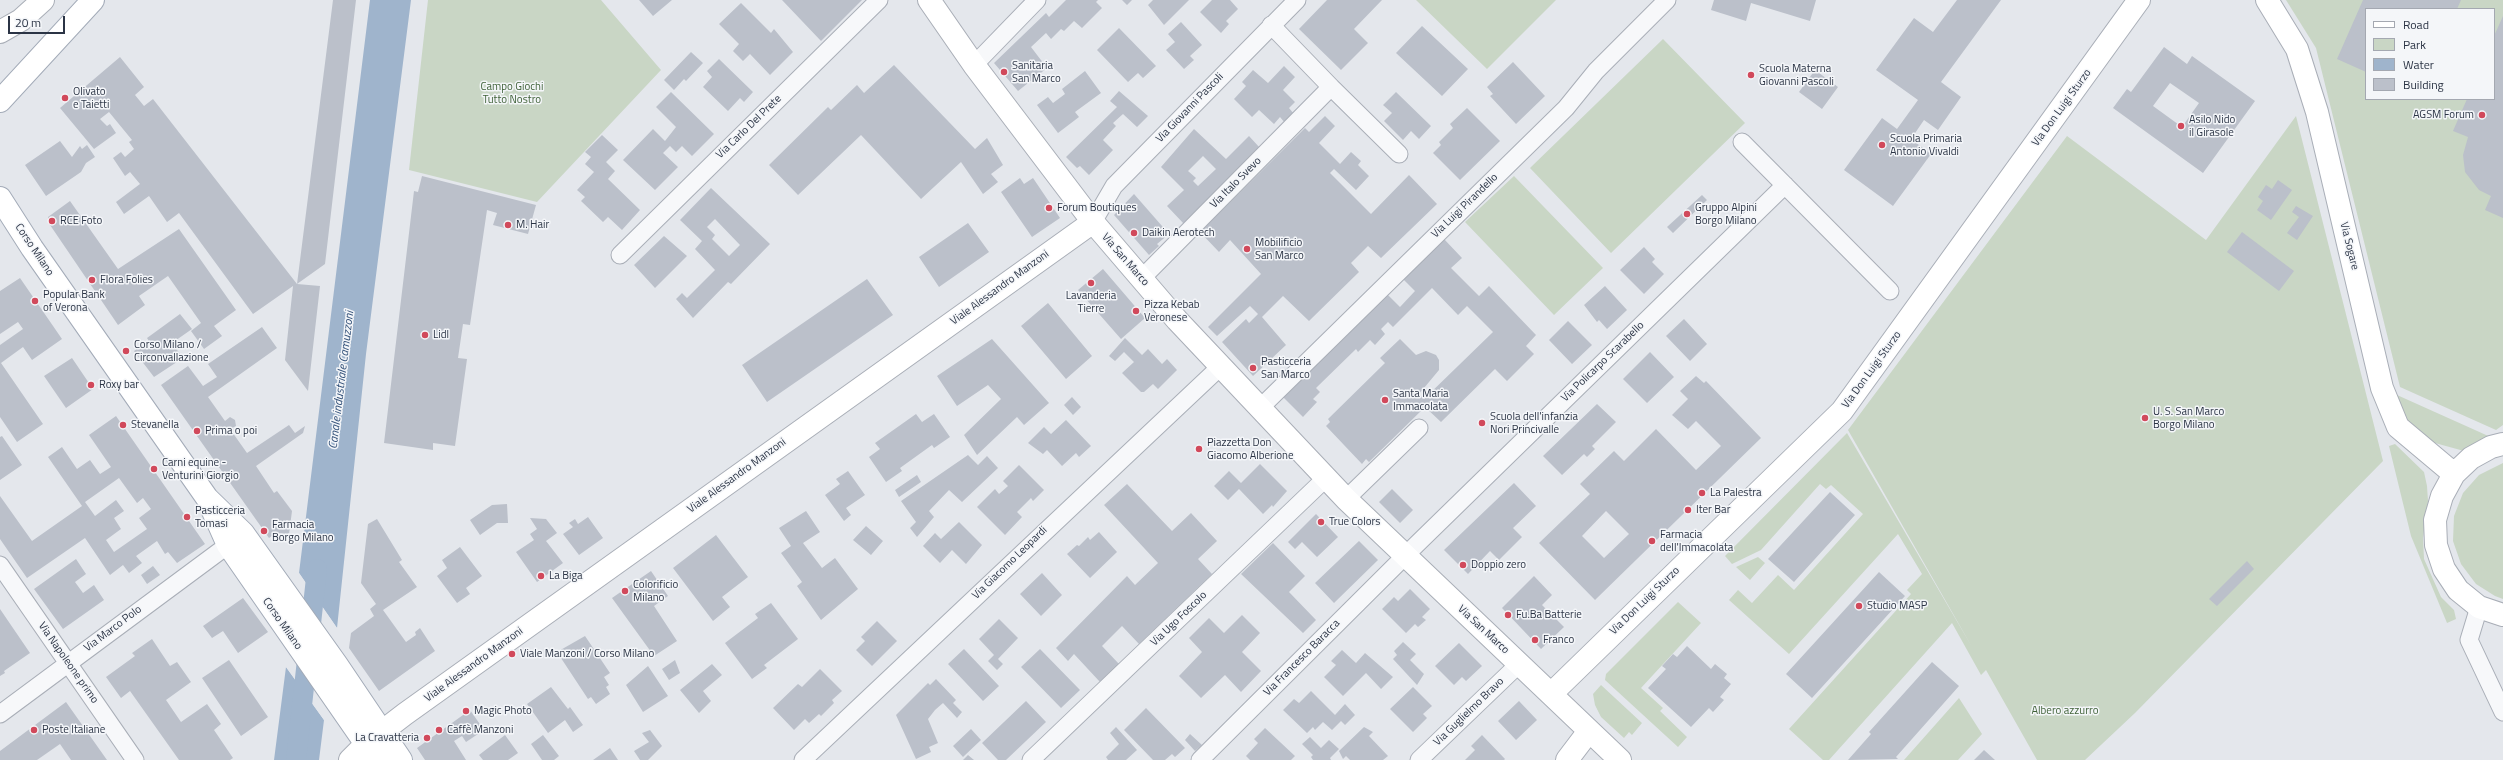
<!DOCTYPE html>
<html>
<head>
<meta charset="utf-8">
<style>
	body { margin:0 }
	#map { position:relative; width:2503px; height:760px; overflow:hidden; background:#e4e7ec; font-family:"Titillium Web",sans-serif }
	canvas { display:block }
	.legend { position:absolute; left:2365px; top:8px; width:130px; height:92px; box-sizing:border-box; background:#f4f6f9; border:1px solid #a4a8b1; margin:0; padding:5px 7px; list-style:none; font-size:12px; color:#2b3445 }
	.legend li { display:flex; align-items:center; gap:8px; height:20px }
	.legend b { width:20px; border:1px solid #a4a8b1 }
	.scale { position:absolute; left:8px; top:16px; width:57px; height:18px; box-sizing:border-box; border:2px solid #2b3445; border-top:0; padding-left:5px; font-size:12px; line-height:14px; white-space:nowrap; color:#2b3445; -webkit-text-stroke:3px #f4f6f9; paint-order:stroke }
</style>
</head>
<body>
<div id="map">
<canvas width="2503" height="760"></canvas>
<ul class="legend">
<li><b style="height:5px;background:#fff"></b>Road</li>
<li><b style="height:11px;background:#c9d6c5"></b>Park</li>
<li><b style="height:11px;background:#9fb4cc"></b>Water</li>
<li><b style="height:11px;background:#bbc0ca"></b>Building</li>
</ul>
<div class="scale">20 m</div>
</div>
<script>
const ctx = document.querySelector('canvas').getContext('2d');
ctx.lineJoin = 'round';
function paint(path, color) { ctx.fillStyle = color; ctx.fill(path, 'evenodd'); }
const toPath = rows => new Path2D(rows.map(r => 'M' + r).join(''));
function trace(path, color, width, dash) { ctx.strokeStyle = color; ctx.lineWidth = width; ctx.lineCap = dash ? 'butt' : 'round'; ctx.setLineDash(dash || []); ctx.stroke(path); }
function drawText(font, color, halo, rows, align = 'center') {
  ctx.font = font + ' "Titillium Web",sans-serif'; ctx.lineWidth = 3; ctx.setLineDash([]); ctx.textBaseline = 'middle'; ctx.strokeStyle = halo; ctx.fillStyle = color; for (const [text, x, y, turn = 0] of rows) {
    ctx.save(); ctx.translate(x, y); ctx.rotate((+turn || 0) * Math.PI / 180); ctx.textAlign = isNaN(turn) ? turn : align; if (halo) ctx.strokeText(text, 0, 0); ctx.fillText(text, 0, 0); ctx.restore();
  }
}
const green = toPath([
	[428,0,601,0,661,70,537,202,409,170],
	[1416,0,1556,0,1487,69],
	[2286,0,2503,0,2503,425,2496,430,2400,387,2316,48],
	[2366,9,2494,9,2494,99,2366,99],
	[1663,39,1745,123,1611,253,1530,168],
	[2296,116,2383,461,2135,713,2085,760,2037,760,1986,670,1981,675,1952,623,1829,760,1823,760,1789,729,1911,594,1907,590,1922,574,1898,534,1789,654,1729,600,1738,590,1752,603,1778,575,1794,590,1863,514,1831,485,1826,489,1820,484,1761,550,1732,564,1725,556,1847,433,1972,647,1848,430,2067,136,2206,240],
	[1514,176,1603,268,1554,315,1465,222],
	[2397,395,2495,439,2464,451,2435,443,2421,435,2409,424,2402,413],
	[2395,444,2424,472,2427,486,2428,501,2423,538,2424,559,2441,597,2454,610,2456,619,2447,623,2411,536,2389,446],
	[2503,463,2503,599,2495,596,2476,584,2461,564,2453,541,2454,516,2463,493,2479,475],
	[1758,557,1765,563,1750,580,1736,567],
	[1678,602,1701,623,1641,688,1663,708,1660,711,1687,737,1678,747,1605,680,1606,674],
	[1601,685,1642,723,1632,735,1629,732,1624,738,1601,717,1595,705,1593,694],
	[1959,698,1982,734,1958,760,1904,760]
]);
const water = toPath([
	[370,0,411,0,366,354,337,628,299,573],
	[286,667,324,720,319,760,274,760]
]);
const pier = toPath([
	[299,573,337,628,337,630,298,576],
	[286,665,325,717,324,720,286,667]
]);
const canal = toPath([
	[296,760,317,569]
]);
const building = toPath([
	[333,0,356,0,325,264,297,284],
	[639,0,672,0,653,16],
	[782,0,862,0,821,41],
	[1066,0,1098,0,1096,2,1102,8,1082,28,1074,21,1064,31,1061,29,1051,39,1046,33,1031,47,1047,68,1018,91,994,63,1046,13,1049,17],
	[1122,0,1132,0,1127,5],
	[1153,0,1189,0,1164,25,1148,5],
	[1212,0,1230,0,1238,9,1226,21,1229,24,1221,33,1200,12],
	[1327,0,1382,0,1354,29,1368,43,1341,70,1299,29],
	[1714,0,1816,0,1810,21,1751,3,1746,21,1711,10],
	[1957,0,2001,0,1941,82,1961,97,1938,130,1924,120,1911,139,1931,154,1893,206,1844,170,1882,118,1897,129,1918,100,1876,70,1914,18,1933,32],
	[2363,0,2461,0,2457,9,2366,9,2366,72,2337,59],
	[741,3,771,33,774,29,793,52,770,75,750,54,743,61,733,51,739,44,719,24],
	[2503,16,2503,218,2485,210,2491,196,2479,190,2465,172,2463,155,2468,137,2453,131,2467,99,2494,99,2494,36],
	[1181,22,1202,45,1190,56,1194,60,1184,69,1166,50,1175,42,1168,34],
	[1422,26,1468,69,1442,96,1396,53],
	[1119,28,1156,66,1143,78,1138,73,1128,82,1097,50],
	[2164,47,2187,64,2192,56,2255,101,2203,173,2113,108,2127,89,2131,92],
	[2170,83,2199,103,2182,127,2153,106],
	[691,52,703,63,686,81,684,79,674,90,664,80],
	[120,57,144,87,135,95,144,106,153,99,297,284,320,286,308,391,285,360,293,286,253,314,179,213,167,222,149,196,124,214,116,202,140,184,130,172,125,176,113,158,121,152,125,157,134,149,129,142,132,140,109,112,100,119,107,126,110,124,116,133,94,149,60,108],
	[719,59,753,92,744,102,740,98,728,111,703,87,712,77,707,71],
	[1513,62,1545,96,1516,124,1490,96,1493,94,1487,87],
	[894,65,975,149,987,138,1003,165,991,174,998,182,983,194,961,162,921,199,861,135,798,195,769,165,828,107,831,110,857,85,864,93],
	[1284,66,1295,77,1283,90,1295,102,1289,108,1294,114,1285,123,1280,117,1274,124,1259,110,1252,117,1234,99,1246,86,1242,82,1253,70,1268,83],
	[1815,70,1838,87,1822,109,1799,92],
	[1085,71,1101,93,1075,112,1079,117,1058,133,1037,105,1048,97,1053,103,1065,94,1062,89],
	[1119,91,1148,116,1137,127,1123,114,1113,123,1116,126,1103,140,1113,150,1089,175,1080,166,1077,168,1066,157,1117,107,1110,101],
	[671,92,714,134,692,156,682,146,676,152,670,146,663,153,678,167,655,190,623,160,653,129,665,141,676,127,656,107],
	[1396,92,1431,126,1419,139,1411,131,1403,140,1384,121,1392,113,1383,105],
	[1467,108,1500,141,1460,180,1433,153,1441,145,1439,142,1453,128,1450,124],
	[1325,116,1335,126,1319,143,1340,164,1351,152,1361,161,1358,165,1369,176,1356,190,1334,169,1330,173,1371,214,1409,175,1437,204,1381,258,1368,246,1351,263,1359,272,1309,321,1283,296,1262,317,1286,345,1253,376,1222,342,1246,319,1249,323,1258,314,1250,306,1217,336,1208,327,1261,274,1230,240,1219,252,1200,232,1305,128,1309,132],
	[1194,129,1226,159,1249,136,1260,148,1184,224,1167,206,1184,190,1161,167],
	[1203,156,1216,169,1198,186,1193,181,1196,178,1188,171],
	[602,135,618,150,606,162,615,171,608,179,640,210,622,230,608,217,603,222,581,201,585,197,577,190,594,172,585,164,591,157,585,152],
	[60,141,72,157,80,146,82,149,87,145,95,157,86,163,81,172,46,196,25,165],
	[422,176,536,205,528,234,493,225,497,213,487,210,470,325,463,324,458,358,467,359,455,446,433,443,433,450,384,443,414,191,418,192],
	[1020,178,1024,184,1033,178,1060,218,1032,237,1001,192],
	[2278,180,2292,190,2271,220,2257,210,2263,201,2258,197,2266,185,2272,189],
	[711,188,770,244,731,284,728,282,693,318,676,299,682,293,687,298,715,270,695,249,702,241,680,220],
	[715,219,740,245,729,256,712,239,715,235,707,227],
	[1134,194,1169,234,1157,244,1159,246,1149,255,1114,215],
	[1702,195,1707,200,1673,233,1667,227],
	[70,201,118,269,179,229,236,310,214,326,222,336,204,349,191,331,201,323,168,276,139,296,145,305,118,325,48,222,48,217],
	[2296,206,2313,216,2297,240,2287,233,2299,217,2292,212],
	[968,223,989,252,939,287,919,257],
	[2242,232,2294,271,2279,291,2227,252],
	[664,236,687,256,655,288,634,265],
	[1444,239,1462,258,1451,268,1479,296,1489,286,1536,335,1526,346,1534,354,1507,381,1495,369,1441,422,1425,407,1369,462,1366,459,1362,464,1326,426,1330,422,1328,419,1385,363,1380,358,1400,339,1416,355,1426,351,1436,355,1439,360,1439,370,1419,394,1424,399,1493,332,1467,306,1458,315,1432,288,1393,327,1388,322,1381,329,1385,334,1375,345,1370,340,1358,352,1356,349,1316,388,1320,392,1313,399,1317,402,1303,417,1282,396,1387,294,1400,307,1415,291,1403,279],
	[1644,247,1655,259,1652,262,1664,274,1644,294,1620,270],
	[1103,269,1145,318,1121,339,1078,290],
	[20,278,62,339,32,360,23,347,1,363,43,424,17,442,0,417,0,345,23,329,18,322,0,334,0,291],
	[867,279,893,315,767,402,742,365],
	[1605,286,1627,310,1607,329,1599,320,1597,322,1584,305],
	[1048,303,1092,356,1066,379,1021,326],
	[180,314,192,329,172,343,183,358,154,377,134,351,149,341,147,338],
	[1684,319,1707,344,1690,361,1666,336],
	[1568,321,1592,345,1572,364,1549,340],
	[262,327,277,348,208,397,225,421,230,417,235,420,236,426,230,429,247,453,289,425,295,433,305,426,303,433,256,466,274,493,277,491,292,511,289,534,276,533,269,538,161,385,188,366,203,386,217,377,208,364],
	[1125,338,1142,355,1148,349,1162,364,1167,359,1177,370,1158,389,1153,384,1144,392,1141,392,1122,373,1134,362,1124,352,1115,361,1109,356],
	[992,339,1049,403,1024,425,1017,417,977,455,964,435,1001,399,988,385,957,406,937,376],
	[1650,352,1674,377,1647,403,1623,379],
	[72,358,93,389,66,408,44,376],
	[1696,376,1704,383,1706,381,1761,438,1595,600,1539,543,1590,494,1580,484,1614,451,1624,461,1656,429,1696,470,1721,446,1696,421,1688,429,1672,415,1688,399,1680,391],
	[1606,511,1629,534,1604,558,1582,536],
	[1072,397,1081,407,1073,415,1064,405],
	[1597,404,1616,422,1592,446,1595,449,1587,457,1584,454,1562,475,1543,456],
	[916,414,922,422,934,414,950,437,934,448,932,445,900,468,902,471,886,482,869,457,880,449,875,443],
	[116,416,205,544,177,563,168,552,165,554,157,541,136,556,142,563,129,573,123,565,110,575,85,538,27,578,0,539,0,496,32,541,82,506,48,457,62,447,77,469,90,460,100,474,111,467,89,435],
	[119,478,137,503,143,498,151,509,139,518,147,529,114,552,106,540,121,529,114,518,124,511,116,500,95,516,85,502],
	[1066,420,1091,446,1079,457,1076,453,1062,466,1047,450,1043,454,1028,443,1044,427,1051,434],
	[2,436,22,465,0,480,0,437],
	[968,455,978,465,987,456,998,468,962,502,949,490,929,511,934,517,917,537,910,528,916,522,901,501],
	[1260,464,1287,491,1273,507,1272,505,1263,514,1239,489,1228,500,1214,486,1229,471,1241,483],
	[1019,465,1044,490,1033,501,1031,498,1017,512,1022,517,1005,535,977,507,995,489,999,494,1008,486,1003,481],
	[848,471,865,495,846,508,851,515,844,521,825,495,840,484,836,479],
	[917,475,921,482,899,497,895,490],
	[1514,483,1536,506,1513,528,1522,537,1499,560,1490,551,1468,574,1444,550],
	[1127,484,1172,531,1191,513,1217,541,1198,559,1212,574,1139,644,1122,626,1102,646,1119,664,1100,682,1074,654,1068,661,1056,648,1127,576,1135,585,1158,563,1104,505],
	[1392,489,1413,510,1400,523,1379,502],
	[1830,492,1855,515,1794,582,1768,559],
	[507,504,508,523,497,523,480,535,470,520,492,505],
	[806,511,820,532,803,543,822,568,835,558,858,589,821,620,797,586,802,582,781,553,791,546,779,528],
	[1316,514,1338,537,1317,557,1302,542,1295,549,1288,542],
	[588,517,603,538,579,555,563,534,573,527,569,523,575,519,578,524],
	[530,518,546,519,557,533,546,541,563,563,537,582,516,552,534,540,530,534,537,529],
	[377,519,402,560,399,562,417,587,383,610,406,642,416,635,415,632,420,628,435,651,379,691,349,648,351,633,374,616,370,609,376,604,361,583,368,524],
	[959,522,982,545,966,564,952,550,940,563,923,546,935,533,941,539],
	[866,526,883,541,871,555,853,540],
	[1099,532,1117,552,1090,578,1067,554,1077,545,1079,546,1088,537,1090,540],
	[716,535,748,577,722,597,730,607,713,621,673,568],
	[1359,541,1378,560,1334,603,1315,583],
	[1273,543,1305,576,1289,592,1316,620,1303,633,1241,574],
	[460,547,482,576,466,588,470,594,457,603,437,576,447,568,442,560],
	[76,559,86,574,75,582,83,593,94,585,104,600,63,629,34,589],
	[2247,561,2254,569,2217,606,2209,599],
	[153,566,160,575,147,584,141,575],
	[651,571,668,596,654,606,677,641,654,656,612,598],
	[1879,572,1905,596,1812,698,1786,674],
	[1042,573,1062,595,1041,616,1020,594],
	[1534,576,1552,595,1542,605,1564,627,1541,649,1502,608],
	[1410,589,1430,609,1422,617,1426,620,1418,627,1415,624,1406,633,1382,609,1394,597,1398,601],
	[243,598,268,632,238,653,223,631,212,638,203,626],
	[771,603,798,639,764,665,767,668,752,679,725,643,758,618,755,614],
	[0,609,30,653,4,671,5,673,0,676],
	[1242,615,1260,633,1242,652,1261,671,1241,692,1225,675,1201,698,1179,676,1202,652,1189,638,1209,618,1224,633],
	[999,619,1018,638,998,659,1003,664,997,670,988,661,994,655,979,639],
	[877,621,897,641,872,666,856,650,865,641,861,637],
	[585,636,610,673,604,677,609,685,606,687,610,694,596,704,591,697,588,699,557,652],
	[152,639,170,666,177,662,191,682,166,700,181,722,207,704,221,724,214,730,233,758,230,760,179,760,130,691,121,698,106,677,135,656,132,653],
	[1403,642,1416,654,1410,660,1424,674,1417,685,1393,659,1397,655,1394,651],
	[1459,643,1482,666,1466,681,1462,677,1454,685,1435,666],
	[1687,646,1711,669,1715,664,1727,674,1724,678,1731,684,1720,697,1724,700,1713,712,1709,708,1691,727,1648,688,1666,669,1662,666,1673,654,1677,657],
	[964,649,999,686,983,701,948,664],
	[1040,649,1080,690,1061,708,1021,667],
	[1342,650,1356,663,1365,653,1393,677,1381,689,1366,673,1343,696,1324,677,1336,665,1331,661],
	[229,660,268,717,241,736,202,678],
	[675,660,680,673,669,680,662,669],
	[1932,662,1959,686,1896,757,1898,759,1848,760,1871,734,1869,732],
	[712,664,722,675,703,691,711,701,699,713,680,690],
	[648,666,668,696,643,712,626,685],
	[820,669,842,691,832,700,834,703,821,716,819,714,809,723,805,719,794,730,773,708,798,684,802,687],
	[936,679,956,700,953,703,962,712,957,718,943,703,935,710,928,719,938,743,929,747,931,752,916,759,896,715,928,683,930,685],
	[551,687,568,709,570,707,583,725,573,732,565,720,548,733,527,704],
	[1413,687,1432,706,1423,714,1427,718,1413,732,1390,709],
	[1311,691,1335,715,1345,704,1355,715,1345,725,1341,721,1332,730,1323,722,1315,730,1313,727,1307,733,1283,710,1294,699,1299,703],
	[1026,701,1046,722,1006,760,998,760,982,743],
	[1519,701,1537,720,1516,740,1498,721],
	[66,702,107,760,71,760,60,744,37,760,0,760,0,751],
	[1146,708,1185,748,1175,757,1172,754,1165,760,1153,760,1124,730],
	[470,710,484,730,466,742,462,736,454,741,466,760,425,760,417,748],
	[1116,727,1137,750,1126,760,1108,760,1106,757,1119,744,1110,733],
	[1364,727,1373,732,1369,736,1388,756,1383,760,1350,760,1346,756,1343,759,1339,751],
	[1265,728,1295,756,1291,760,1250,760,1246,756,1258,743,1254,739],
	[971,729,981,740,963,757,953,746],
	[650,730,662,746,648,760,640,760,634,751,649,742,642,733],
	[1190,734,1202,745,1195,751,1185,740],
	[505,735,518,753,508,760,483,760,479,755],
	[543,735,559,756,554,760,542,760,531,744],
	[1482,735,1505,759,1504,760,1465,760,1475,750,1471,746],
	[1310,737,1321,748,1329,740,1339,749,1330,758,1331,760,1313,760,1311,757,1313,755,1302,744],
	[610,748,618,760,593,760],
	[1984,750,1995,760,1974,760],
	[968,755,974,760,963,760]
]);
const street = toPath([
	[974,65,1037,0],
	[1331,87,1399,154],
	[1742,142,1890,291],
	[1093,222,1114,186,1297,0],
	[620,255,879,0],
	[1141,279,1331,87,1271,25],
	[1259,409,1566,108,1596,71,1667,0],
	[1346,499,1419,428],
	[0,565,135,760],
	[2479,607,2469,640,2503,712],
	[0,714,228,545],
	[803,760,1220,367],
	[1031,760,1326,478],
	[1200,760,1417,544,1785,185],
	[1419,760,1519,664]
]);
const secondary = toPath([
	[929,0,974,65,1093,222,1177,320,1346,499,1620,760],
	[2267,0,2297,49,2317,112,2382,388,2398,427,2454,474],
	[0,32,21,20,43,0],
	[2503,444,2491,447,2471,458,2454,474,2442,496,2435,520,2436,545,2444,569,2458,590,2479,607,2503,615],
	[1551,694,1842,411,2139,0],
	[350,760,366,744,405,714,1093,222],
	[1567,760,1589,731]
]);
const primary = toPath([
	[0,101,93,0],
	[0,198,32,248,207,498,243,533,337,665,401,760],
	[212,509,228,545,377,760]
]);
const markers = [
	[1004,72,4,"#d1495b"],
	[1751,75,4,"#d1495b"],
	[65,98,4,"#d1495b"],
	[2482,115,4,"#d1495b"],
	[2181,126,4,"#d1495b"],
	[1882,145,4,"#d1495b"],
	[1049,208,4,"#d1495b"],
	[1687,214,4,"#d1495b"],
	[52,221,4,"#d1495b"],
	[508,225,4,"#d1495b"],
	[1134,233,4,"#d1495b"],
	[1247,249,4,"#d1495b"],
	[92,280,4,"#d1495b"],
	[1091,283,4,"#d1495b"],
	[35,301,4,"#d1495b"],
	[1136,311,4,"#d1495b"],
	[425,335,4,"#d1495b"],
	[126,351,4,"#d1495b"],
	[1253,368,4,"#d1495b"],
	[91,385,4,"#d1495b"],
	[1385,400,4,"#d1495b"],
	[2145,418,4,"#d1495b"],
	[1482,423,4,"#d1495b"],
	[123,425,4,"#d1495b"],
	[197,431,4,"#d1495b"],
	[1199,449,4,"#d1495b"],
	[154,469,4,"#d1495b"],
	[1702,493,4,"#d1495b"],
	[1688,510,4,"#d1495b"],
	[187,517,4,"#d1495b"],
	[1321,522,4,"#d1495b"],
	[264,531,4,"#d1495b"],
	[1652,541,4,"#d1495b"],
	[1463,565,4,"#d1495b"],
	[541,576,4,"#d1495b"],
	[625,591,4,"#d1495b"],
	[1859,606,4,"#d1495b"],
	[1508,615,4,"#d1495b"],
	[1535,640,4,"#d1495b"],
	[512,654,4,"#d1495b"],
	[466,711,4,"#d1495b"],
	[34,730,4,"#d1495b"],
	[439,730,4,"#d1495b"],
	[427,738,4,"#d1495b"]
];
const poiNames = [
	["Sanitaria",1012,66],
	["San Marco",1012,79],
	["Scuola Materna",1759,69],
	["Giovanni Pascoli",1759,82],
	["Olivato",73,92],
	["e Taietti",73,105],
	["AGSM Forum",2474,115,"right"],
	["Asilo Nido",2189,120],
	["il Girasole",2189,133],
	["Scuola Primaria",1890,139],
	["Antonio Vivaldi",1890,152],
	["Forum Boutiques",1057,208],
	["Gruppo Alpini",1695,208],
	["Borgo Milano",1695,221],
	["RCE Foto",60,221],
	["M. Hair",516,225],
	["Daikin Aerotech",1142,233],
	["Mobilificio",1255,243],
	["San Marco",1255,256],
	["Flora Folies",100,280],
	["Popular Bank",43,295],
	["of Verona",43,308],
	["Lavanderia",1091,296,"center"],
	["Tierre",1091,309,"center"],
	["Pizza Kebab",1144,305],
	["Veronese",1144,318],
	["Lidl",433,335],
	["Corso Milano /",134,345],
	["Circonvallazione",134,358],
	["Pasticceria",1261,362],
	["San Marco",1261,375],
	["Roxy bar",99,385],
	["Santa Maria",1393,394],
	["Immacolata",1393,407],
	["U. S. San Marco",2153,412],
	["Borgo Milano",2153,425],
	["Scuola dell'infanzia",1490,417],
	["Nori Princivalle",1490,430],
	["Stevanella",131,425],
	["Prima o poi",205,431],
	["Piazzetta Don",1207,443],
	["Giacomo Alberione",1207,456],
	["Carni equine -",162,463],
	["Venturini Giorgio",162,476],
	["La Palestra",1710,493],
	["Iter Bar",1696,510],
	["Pasticceria",195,511],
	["Tomasi",195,524],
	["True Colors",1329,522],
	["Farmacia",272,525],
	["Borgo Milano",272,538],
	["Farmacia",1660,535],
	["dell'Immacolata",1660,548],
	["Doppio zero",1471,565],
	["La Biga",549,576],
	["Colorificio",633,585],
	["Milano",633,598],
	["Studio MASP",1867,606],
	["Fu.Ba Batterie",1516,615],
	["Franco",1543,640],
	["Viale Manzoni / Corso Milano",520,654],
	["Magic Photo",474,711],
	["Poste Italiane",42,730],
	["Caffè Manzoni",447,730],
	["La Cravatteria",419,738,"right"]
];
const parkNames = [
	["Campo Giochi",512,87],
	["Tutto Nostro",512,100],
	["Albero azzurro",2065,711]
];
const streetNames = [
	["Via Giovanni Pascoli",1190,108,-46],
	["Via Don Luigi Sturzo",2062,108,-54],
	["Via Carlo Del Prete",749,127,-44],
	["Via Italo Svevo",1236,183,-45],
	["Via Luigi Pirandello",1465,206,-44],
	["Via Sogare",2349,246,76],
	["Corso Milano",34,250,56],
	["Via San Marco",1125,260,49],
	["Viale Alessandro Manzoni",1000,288,-36],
	["Via Policarpo Scarabello",1603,362,-44],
	["Via Don Luigi Sturzo",1872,370,-54],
	["Viale Alessandro Manzoni",737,476,-36],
	["Via Giacomo Leopardi",1010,563,-44],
	["Via Don Luigi Sturzo",1645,601,-44],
	["Via Ugo Foscolo",1179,619,-44],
	["Corso Milano",282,624,55],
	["Via Marco Polo",113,629,-37],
	["Via San Marco",1483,630,43],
	["Via Francesco Baracca",1302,658,-45],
	["Via Napoleone primo",68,663,55],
	["Viale Alessandro Manzoni",474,665,-36],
	["Via Guglielmo Bravo",1469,712,-44]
];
const waterNames = [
	["Canale industriale Camuzzoni",342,380,-83]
];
paint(green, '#c9d6c5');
paint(water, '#9fb4cc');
paint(pier, '#e4e7ec');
trace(canal, '#9fb4cc', 20);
paint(building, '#bbc0ca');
trace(street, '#a9aeb7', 19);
trace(secondary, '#a9aeb7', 24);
trace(primary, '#a3abb8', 24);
trace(street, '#f7f8fa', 17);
trace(secondary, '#fff', 22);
trace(primary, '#fff', 22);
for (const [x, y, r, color] of markers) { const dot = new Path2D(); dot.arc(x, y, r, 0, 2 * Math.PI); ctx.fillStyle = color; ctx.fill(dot); trace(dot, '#f4f6f9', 1.5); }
drawText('11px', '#2b3445', '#f4f6f9', poiNames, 'left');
drawText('11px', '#3f6138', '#f4f6f9', parkNames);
drawText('11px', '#2b3445', '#f4f6f9', streetNames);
drawText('italic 12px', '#34527a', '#f4f6f9', waterNames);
</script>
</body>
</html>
